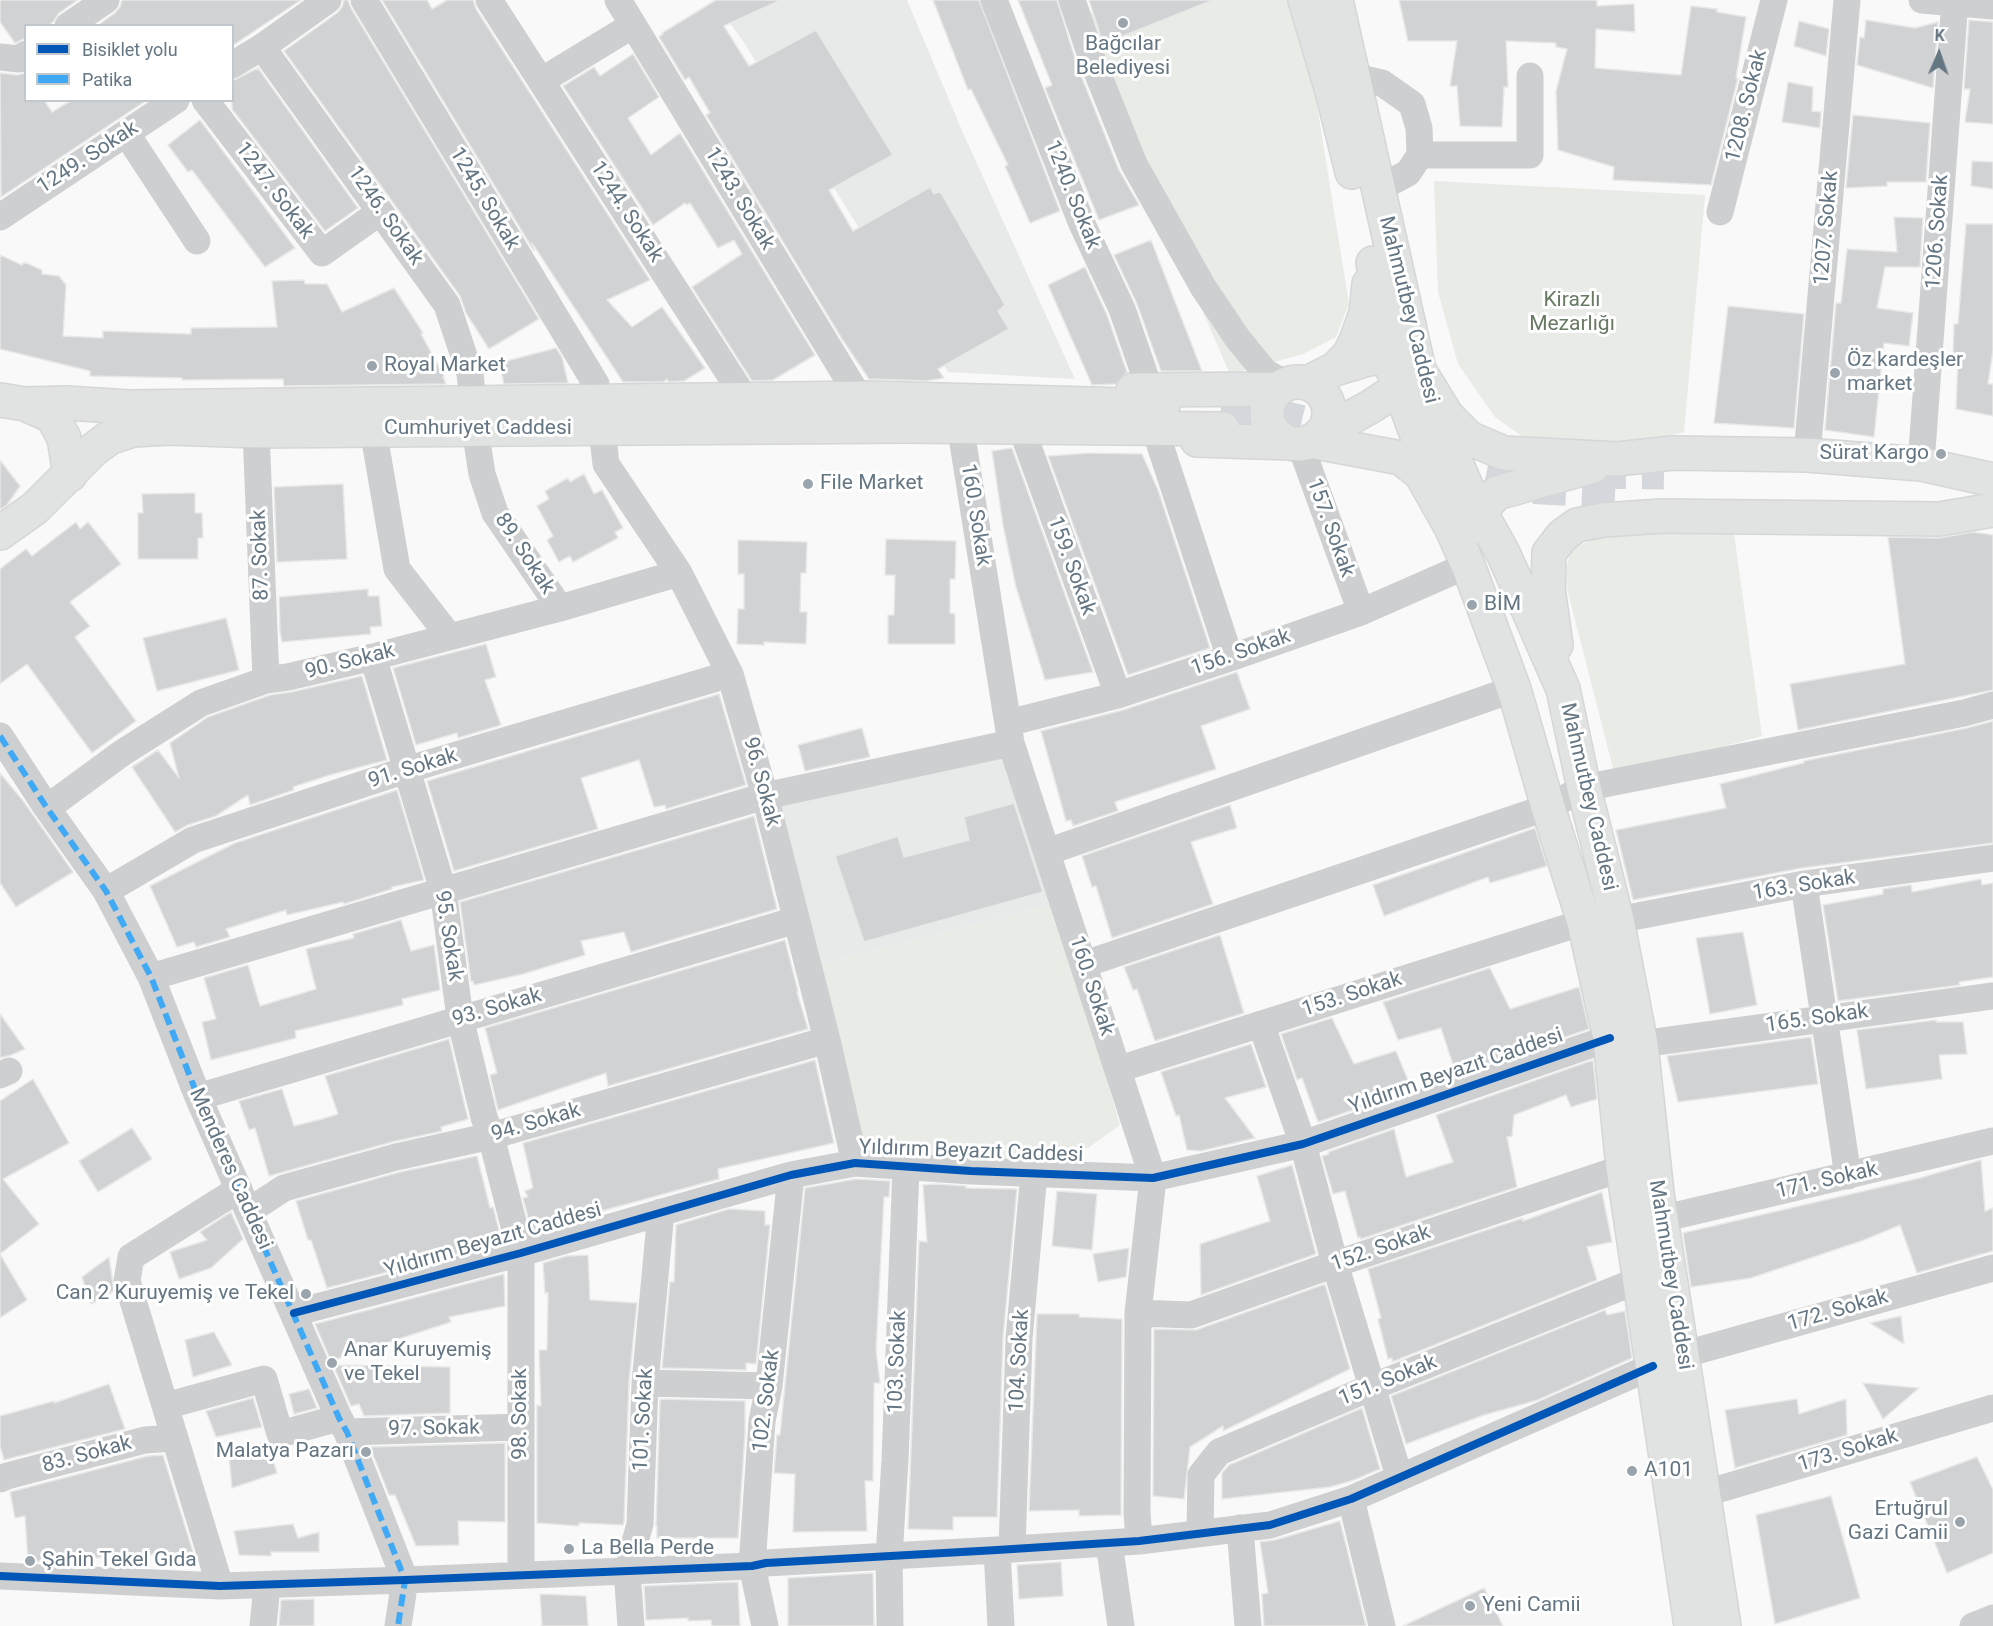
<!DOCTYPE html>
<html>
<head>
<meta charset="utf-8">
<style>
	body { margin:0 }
	#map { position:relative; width:1993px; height:1626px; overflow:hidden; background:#f9f9f9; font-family:Roboto,sans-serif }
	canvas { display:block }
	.legend { position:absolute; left:24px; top:24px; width:210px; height:78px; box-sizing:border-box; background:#fff; border:2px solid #c1c8cd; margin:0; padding:8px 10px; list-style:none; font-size:18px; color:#657683 }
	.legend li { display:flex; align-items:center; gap:12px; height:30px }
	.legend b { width:30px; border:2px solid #c1c8cd }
	.north { position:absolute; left:1909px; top:24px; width:60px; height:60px; -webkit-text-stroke:4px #fff; paint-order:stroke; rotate:2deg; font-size:16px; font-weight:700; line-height:24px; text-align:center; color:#657683 }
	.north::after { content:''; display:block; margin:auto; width:21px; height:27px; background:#657683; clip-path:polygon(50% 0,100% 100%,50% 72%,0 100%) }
</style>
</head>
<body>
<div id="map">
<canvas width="1993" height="1626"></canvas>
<ul class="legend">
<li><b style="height:8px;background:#0057b8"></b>Bisiklet yolu</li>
<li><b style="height:8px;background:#3fa9f5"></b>Patika</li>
</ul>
<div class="north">K</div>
</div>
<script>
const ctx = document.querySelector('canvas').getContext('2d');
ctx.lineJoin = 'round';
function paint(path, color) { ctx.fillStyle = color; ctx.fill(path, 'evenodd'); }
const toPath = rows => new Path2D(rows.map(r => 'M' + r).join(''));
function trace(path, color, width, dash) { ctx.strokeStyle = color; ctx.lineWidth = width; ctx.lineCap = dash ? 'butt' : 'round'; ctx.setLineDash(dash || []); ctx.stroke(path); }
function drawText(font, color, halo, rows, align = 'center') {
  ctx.font = font + ' Roboto,sans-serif'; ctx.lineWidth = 6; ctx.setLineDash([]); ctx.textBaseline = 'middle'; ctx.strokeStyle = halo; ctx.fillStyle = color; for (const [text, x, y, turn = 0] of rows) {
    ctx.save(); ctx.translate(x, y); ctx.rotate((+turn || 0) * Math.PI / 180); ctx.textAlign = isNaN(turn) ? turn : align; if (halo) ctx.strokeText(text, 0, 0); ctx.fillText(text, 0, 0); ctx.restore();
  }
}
const built = toPath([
	[713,0,907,0,963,133,1075,379,948,372,743,41],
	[1008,748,1055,904,818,965,774,800]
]);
const green = toPath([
	[1124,0,1300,0,1349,304,1336,337,1303,354,1230,374,1157,207,1088,14],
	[1434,181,1705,195,1684,432,1612,449,1534,445,1495,417,1458,364,1438,292],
	[1733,526,1762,736,1615,776,1564,577,1571,550,1597,537],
	[1055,904,1120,1125,1088,1148,1034,1161,912,1153,857,1142,818,965]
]);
const building = toPath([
	[0,0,78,0,59,13,53,22,48,26,26,26,26,38,15,43,0,22,0,0],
	[122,0,301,0,232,46,232,26,97,26,115,13,120,7,122,0],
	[344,0,348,0,351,8,539,319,489,349,466,313,460,296,284,51,337,13,342,7,344,0],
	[382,0,427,0,432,9,447,0,473,0,476,9,650,280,607,300,632,327,662,307,705,368,684,381,668,382,667,379,663,382,623,382,532,243,534,251,382,0],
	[716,0,781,0,724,26,749,66,816,30,893,155,829,190,853,231,930,187,934,194,940,191,1005,305,998,311,1009,329,938,369,944,378,926,381,869,379,842,339,706,115,710,113,689,77,685,80,659,37,663,34,662,33,716,0],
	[933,0,979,0,1060,211,1030,223,1005,166,1008,165,971,89,968,90,933,0],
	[1018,0,1057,0,1078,68,1119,170,1139,205,1099,220,1045,88,1052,85,1018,0],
	[1089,0,1211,0,1211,1,1103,44,1089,0],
	[1399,0,1597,0,1597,6,1634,4,1635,32,1596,29,1595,68,1681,75,1691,6,1717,9,1717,12,1746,17,1736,78,1738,78,1711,185,1613,180,1614,167,1558,150,1556,91,1567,49,1556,47,1556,43,1506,41,1508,87,1504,87,1502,127,1460,126,1457,86,1450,86,1457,41,1408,41,1399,0],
	[1866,20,1915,28,1938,22,1933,88,1857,65,1860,37,1864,38,1866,20],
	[1969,20,1993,22,1993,124,1965,122,1970,89,1964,89,1969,20],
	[1799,21,1829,29,1826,56,1794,46,1799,21],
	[633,54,659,97,628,118,651,155,680,133,815,355,773,380,752,381,692,287,742,254,734,240,718,248,690,203,687,205,685,203,653,225,563,86,594,67,600,76,633,54],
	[258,68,358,208,325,231,232,109,232,81,258,68],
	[0,73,17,75,26,73,26,100,44,100,52,112,72,100,147,100,1,197,0,73],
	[1788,82,1813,87,1812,111,1821,112,1820,128,1782,122,1788,82],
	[1853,115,1930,123,1926,182,1887,182,1887,186,1846,188,1853,115],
	[200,120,295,248,265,267,192,170,188,172,168,145,200,120],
	[1972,161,1993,162,1993,189,1971,186,1972,161],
	[1894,217,1923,218,1920,267,1885,267,1877,308,1913,313,1909,346,1884,343,1874,437,1825,430,1836,303,1841,303,1847,249,1897,252,1894,217],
	[1966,224,1993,224,1993,350,1988,384,1993,384,1993,416,1956,409,1958,356,1953,356,1954,324,1958,324,1966,224],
	[1151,240,1202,371,1161,371,1137,304,1114,255,1151,240],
	[0,255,22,265,24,262,42,270,42,274,59,276,66,285,63,336,103,338,103,331,191,334,191,328,277,327,272,281,304,280,305,284,327,284,342,312,394,288,423,333,421,334,444,376,443,377,446,384,284,386,283,379,182,380,182,378,90,376,90,371,0,349,0,255],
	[1085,267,1107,315,1127,372,1116,384,1092,385,1048,285,1085,267],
	[1728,306,1804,314,1794,428,1714,423,1728,306],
	[556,348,562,357,568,383,504,384,499,363,556,348],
	[1012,448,1093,672,1045,680,1016,587,1003,525,992,451,1012,448],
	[1091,453,1142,454,1158,490,1210,648,1128,675,1048,456,1091,453],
	[0,460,20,486,7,505,0,510,0,460],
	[584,474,594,494,602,490,623,528,615,532,618,538,573,562,570,556,559,562,547,540,553,536,537,506,549,499,545,491,568,478,570,482,584,474],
	[343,484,347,559,277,562,274,487,343,484],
	[195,493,195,513,202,513,203,538,198,538,198,559,138,559,138,513,143,513,142,494,195,493],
	[76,522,80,529,88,522,121,564,70,602,90,626,75,637,136,721,92,753,27,664,0,684,0,569,26,549,32,556,76,522],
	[1973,532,1993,535,1993,690,1798,730,1790,684,1905,664,1888,537,1939,538,1973,532],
	[886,539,956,541,955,579,950,579,950,613,955,614,955,644,888,644,888,615,894,615,895,575,885,575,886,539],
	[738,540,807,542,806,573,801,573,800,612,807,612,806,644,764,642,764,645,737,644,738,609,744,609,744,574,738,574,738,540],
	[368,589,368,596,379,596,382,626,370,627,371,634,282,642,280,632,279,597,368,589],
	[226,618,239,670,157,691,143,638,226,618],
	[486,644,496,677,485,680,501,725,458,738,457,733,416,745,393,668,486,644],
	[1237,672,1250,709,1201,726,1216,769,1115,802,1118,811,1073,826,1071,820,1066,821,1041,731,1123,710,1237,672],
	[362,676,387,760,330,775,293,787,294,790,250,805,248,795,216,816,188,825,175,832,132,767,158,750,179,778,170,743,208,717,270,695,291,692,362,676],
	[719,694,746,785,666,809,665,805,654,807,639,760,581,778,598,829,454,871,427,781,719,694],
	[1993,721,1993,843,1802,868,1633,900,1616,830,1726,808,1720,784,1799,764,1804,763,1804,761,1967,728,1993,721],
	[862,728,870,757,805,771,798,745,862,728],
	[0,773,24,802,73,872,16,907,0,883,0,773],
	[397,790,424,880,392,887,392,889,344,904,343,902,287,915,286,910,226,929,230,937,196,947,194,942,177,947,150,886,235,843,397,790],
	[1014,803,1043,892,864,942,835,856,898,836,904,857,969,840,964,817,1014,803],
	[1230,805,1237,828,1191,842,1213,904,1112,938,1096,886,1092,887,1082,856,1230,805],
	[754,816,777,909,631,952,624,932,581,941,585,955,523,974,474,985,473,981,471,982,460,902,754,816],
	[1535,828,1547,866,1490,883,1488,877,1384,916,1373,885,1535,828],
	[1981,879,1982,885,1993,883,1993,977,1959,982,1960,985,1838,1001,1823,905,1883,894,1883,889,1911,885,1912,892,1981,879],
	[401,920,411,951,434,945,440,990,402,999,403,1005,295,1031,296,1038,211,1060,202,1022,216,1019,204,978,248,965,260,1006,316,989,306,949,354,938,353,934,401,920],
	[1743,932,1757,1005,1710,1014,1696,938,1743,932],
	[1220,935,1244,1013,1155,1041,1137,989,1133,990,1124,967,1220,935],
	[785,940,798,991,797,992,808,1029,608,1086,606,1073,498,1110,490,1075,497,1073,485,1028,785,940],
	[1490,968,1510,1009,1579,987,1589,1029,1456,1074,1441,1028,1398,1040,1383,1002,1490,968],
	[0,1014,25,1049,11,1055,0,1058,0,1014],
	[1332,1018,1354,1064,1396,1051,1412,1090,1318,1122,1302,1078,1297,1080,1281,1034,1332,1018],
	[1936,1020,1936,1022,1963,1022,1967,1054,1939,1055,1942,1079,1866,1089,1857,1030,1936,1020],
	[1811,1037,1818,1084,1678,1102,1667,1056,1811,1037],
	[449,1039,468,1119,441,1127,442,1131,392,1142,269,1176,255,1128,249,1130,239,1101,282,1089,294,1126,322,1119,338,1114,325,1076,449,1039],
	[1251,1044,1266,1087,1225,1098,1255,1138,1201,1151,1187,1150,1179,1115,1176,1116,1161,1072,1251,1044],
	[815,1060,834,1143,718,1169,719,1179,587,1215,588,1217,532,1233,523,1198,528,1197,525,1191,533,1188,523,1143,815,1060],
	[1593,1060,1597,1099,1571,1107,1566,1095,1514,1115,1512,1136,1507,1137,1517,1187,1361,1239,1360,1237,1358,1238,1345,1191,1333,1194,1322,1156,1329,1154,1328,1152,1394,1129,1406,1177,1453,1162,1436,1115,1593,1060],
	[33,1079,69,1143,3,1179,39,1224,0,1254,27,1300,0,1318,0,1101,33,1079],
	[132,1128,152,1159,98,1192,79,1161,132,1128],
	[477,1156,490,1208,493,1207,502,1242,327,1288,311,1240,308,1240,296,1201,400,1172,477,1156],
	[1981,1160,1985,1211,1993,1208,1993,1251,1917,1273,1900,1225,1864,1240,1751,1278,1691,1287,1683,1233,1920,1178,1981,1160],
	[1292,1165,1316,1254,1201,1295,1200,1244,1270,1221,1257,1176,1292,1165],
	[856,1179,890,1181,889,1197,884,1197,876,1350,880,1383,874,1383,873,1481,865,1481,867,1531,793,1532,795,1474,774,1473,777,1435,780,1435,805,1188,856,1179],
	[936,1184,966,1186,966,1188,1017,1189,1003,1338,997,1517,953,1517,953,1530,908,1529,919,1241,927,1242,923,1185,936,1184],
	[1057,1191,1097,1194,1092,1250,1052,1246,1057,1191],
	[1602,1192,1612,1242,1587,1247,1597,1280,1392,1362,1392,1358,1388,1359,1378,1319,1381,1318,1368,1269,1523,1218,1523,1221,1602,1192],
	[729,1209,765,1211,765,1225,770,1225,756,1364,746,1363,746,1370,662,1368,670,1282,674,1282,676,1225,729,1209],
	[231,1212,243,1239,211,1268,179,1279,170,1252,207,1240,200,1232,231,1212],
	[1129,1248,1126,1277,1098,1282,1093,1254,1129,1248],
	[588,1255,590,1300,637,1303,629,1382,624,1522,623,1525,579,1523,579,1526,537,1523,537,1405,541,1406,539,1350,547,1350,548,1293,545,1293,543,1263,567,1256,588,1255],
	[109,1257,114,1291,91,1304,82,1277,109,1257],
	[504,1274,505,1306,449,1317,451,1322,331,1361,315,1324,504,1274],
	[1325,1284,1350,1369,1223,1431,1223,1426,1190,1447,1184,1499,1153,1496,1154,1329,1196,1330,1325,1284],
	[1605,1310,1607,1315,1625,1311,1632,1358,1538,1400,1484,1415,1406,1444,1391,1396,1605,1310],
	[1037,1314,1079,1314,1079,1317,1122,1319,1121,1515,1079,1516,1079,1510,1029,1511,1037,1314],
	[1901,1316,1904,1344,1870,1323,1901,1316],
	[214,1332,232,1365,193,1377,185,1340,214,1332],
	[333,1365,450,1367,450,1413,364,1416,359,1404,351,1406,333,1365],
	[1863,1383,1919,1388,1883,1419,1863,1383],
	[109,1384,125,1429,4,1460,0,1446,0,1416,54,1401,54,1403,109,1384],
	[309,1389,317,1408,294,1414,289,1394,309,1389],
	[253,1398,262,1427,216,1437,206,1411,253,1398],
	[660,1399,745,1401,745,1434,738,1538,657,1538,657,1526,656,1526,660,1399],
	[1797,1399,1799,1414,1846,1399,1847,1435,1735,1468,1725,1410,1797,1399],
	[1362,1408,1380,1469,1354,1480,1330,1487,1222,1499,1222,1473,1229,1465,1362,1408],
	[268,1443,277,1473,232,1488,228,1445,268,1443],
	[505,1443,505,1522,458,1521,459,1545,416,1546,395,1495,389,1495,370,1447,505,1443],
	[163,1455,193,1552,28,1562,25,1516,15,1518,10,1492,148,1456,163,1455],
	[1977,1457,1993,1490,1993,1553,1947,1573,1910,1482,1977,1457],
	[1831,1496,1860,1598,1775,1624,1756,1515,1831,1496],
	[1340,1521,1366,1626,1264,1626,1262,1594,1268,1593,1260,1542,1275,1540,1340,1521],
	[293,1524,298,1538,319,1532,319,1552,271,1552,271,1556,239,1555,234,1531,293,1524],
	[1061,1562,1063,1596,1019,1599,1017,1565,1061,1562],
	[873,1573,874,1626,788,1626,788,1578,873,1573],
	[738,1582,740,1626,712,1626,711,1620,688,1621,688,1618,646,1620,644,1586,738,1582],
	[1484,1588,1503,1626,1403,1626,1484,1588],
	[540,1594,586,1596,588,1626,542,1626,540,1594],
	[314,1599,314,1626,279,1626,281,1600,314,1599]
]);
const majorTunnel = toPath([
	[1221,408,1266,413,1350,433],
	[1437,470,1520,487,1624,492],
	[1593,472,1664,473]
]);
const minor = toPath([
	[364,0,596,384,598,401],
	[489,0,746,400,749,415],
	[618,0,860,399],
	[994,0,1082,224,1122,309,1150,390],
	[1072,0,1093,62,1134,164,1203,287,1238,339,1265,372,1286,384],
	[1922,0,1993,6],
	[68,26,106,0],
	[262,47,447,305,470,374,473,402],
	[0,57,19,59,26,54],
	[232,65,262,47,328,0],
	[1353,76,1382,83,1412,104,1419,128,1420,155,1408,173,1378,189],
	[541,81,633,25],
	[205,100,322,253,380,212],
	[126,133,197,241],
	[1420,155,1530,155,1530,76],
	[1720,212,1774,0],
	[0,217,176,100],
	[373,429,397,569,449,636],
	[475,429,482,474,495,513,560,608],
	[602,429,606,464,679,573,730,674,765,796,827,1040,855,1163],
	[256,431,266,680],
	[962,437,1011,743,1153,1178,1138,1313,1137,1512,1139,1541],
	[1025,438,1118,695],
	[1158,439,1230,658],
	[1300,444,1361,612],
	[1807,455,1847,0],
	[1921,464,1955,0],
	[373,657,443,890,460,1018,484,1117,491,1136,521,1253,521,1575],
	[1008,723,1118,695,1230,658,1361,612,1468,565],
	[0,736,47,808,106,891,151,977,198,1097,339,1418,347,1432,405,1580,398,1626],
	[47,808,122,753,201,703,266,680,288,677,373,657,560,608,679,573],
	[1047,852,1514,689],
	[1804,884,1848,1176],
	[106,891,193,840,406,770,730,674],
	[1617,920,1804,884,1993,858],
	[1085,964,1548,807,1584,788,1964,713,1993,705],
	[151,977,765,796,1011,743],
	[1261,1024,1303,1144,1335,1264,1399,1476],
	[1641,1044,1993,996],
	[1119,1069,1584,922],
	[0,1075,9,1071],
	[198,1097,796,920],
	[249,1211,284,1188,396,1157,491,1136,827,1040],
	[1661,1219,1993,1141],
	[294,1313,521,1253,791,1175,855,1163,971,1171,1153,1178,1303,1144,1610,1038],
	[1138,1313,1191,1315,1335,1264,1623,1168],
	[1682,1355,1993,1268],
	[645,1383,769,1386],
	[165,1406,264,1379,280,1434,339,1418],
	[347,1432,521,1427],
	[0,1479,7,1476,145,1440,175,1438],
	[1703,1494,1993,1408],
	[1351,1499,1382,1626],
	[1240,1528,1248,1626],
	[1200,1533,1201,1475,1219,1452,1372,1387,1639,1280],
	[1109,1543,1121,1626],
	[1012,1549,1019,1339,1034,1173],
	[997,1550,1001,1626],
	[0,1576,220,1586,405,1580,752,1566,766,1563,997,1550,1139,1541,1270,1525,1351,1499,1653,1366],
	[220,1586,127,1281,131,1257,239,1189],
	[263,1626,267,1585],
	[631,1626,627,1571,640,1524,645,1383,661,1212],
	[765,1626,752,1566,762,1421,769,1386,791,1175],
	[890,1626,889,1557,895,1460,906,1167],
	[1973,1626,1993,1618]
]);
const major = toPath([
	[1305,0,1332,91,1352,172],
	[1336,0,1419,370,1437,419,1467,488,1504,555,1563,689,1584,788,1617,920,1641,1044,1657,1193,1724,1626],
	[1373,263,1394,373,1436,487],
	[1335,369,1349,355,1356,341,1366,313,1369,284],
	'1267 413a31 31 0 1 1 62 0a31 31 0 1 1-62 0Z',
	[1307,383,1335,369,1368,359,1391,357,1405,360,1419,370,1447,416,1469,438,1504,453,1617,459,1673,453,1807,455,1921,464,1993,480],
	[1133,390,1278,389],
	[0,400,25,404,52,416,64,438,70,475],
	[25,404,67,403,129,407,868,398,1163,406],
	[1319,435,1370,407,1399,388,1413,375],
	[1197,440,1290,443],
	[1310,441,1401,458,1421,474,1451,527,1468,565,1514,689,1548,807,1584,922,1610,1038,1623,1168,1691,1626],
	[1470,528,1480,511,1497,493,1593,466],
	[0,533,35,508,93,450,109,438,133,430,170,428,256,431,903,426,1223,429],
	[1556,645,1548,588,1549,553,1562,536,1577,525,1604,520,1661,516,1939,519,1993,510]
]);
const quiet = toPath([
	[0,736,47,808,106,891,151,977,198,1097,339,1418,347,1432,405,1580,398,1626]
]);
const cycleway = toPath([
	[294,1313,521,1253,791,1175,855,1163,971,1171,1153,1178,1303,1144,1610,1038],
	[0,1576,220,1586,405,1580,752,1566,766,1563,997,1550,1139,1541,1270,1525,1351,1499,1653,1366]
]);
const markers = [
	[1123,23,6,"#99a4ac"],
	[372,366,6,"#99a4ac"],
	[1835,373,6,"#99a4ac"],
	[1941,454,6,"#99a4ac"],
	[808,484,6,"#99a4ac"],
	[1472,605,6,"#99a4ac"],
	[306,1294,6,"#99a4ac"],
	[332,1363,6,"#99a4ac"],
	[366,1452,6,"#99a4ac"],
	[1632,1471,6,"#99a4ac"],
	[1960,1522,6,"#99a4ac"],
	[569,1549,6,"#99a4ac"],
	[30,1561,6,"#99a4ac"],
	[1470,1606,6,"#99a4ac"]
];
const poiNames = [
	["Bağcılar",1123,45,"center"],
	["Belediyesi",1123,69,"center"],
	["Öz kardeşler",1847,361],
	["market",1847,385],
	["Royal Market",384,366],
	["Sürat Kargo",1929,454,"right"],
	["File Market",820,484],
	["BİM",1484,605],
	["Can 2 Kuruyemiş ve Tekel",294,1294,"right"],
	["Anar Kuruyemiş",344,1351],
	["ve Tekel",344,1375],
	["Malatya Pazarı",354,1452,"right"],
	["A101",1644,1471],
	["Ertuğrul",1948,1510,"right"],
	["Gazi Camii",1948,1534,"right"],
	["La Bella Perde",581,1549],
	["Şahin Tekel Gıda",42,1561],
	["Yeni Camii",1482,1606]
];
const streetNames = [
	["1208. Sokak",1747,106,-76],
	["1249. Sokak",88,158,-33],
	["1247. Sokak",274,191,53],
	["1240. Sokak",1072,195,68],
	["1245. Sokak",484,199,59],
	["1243. Sokak",739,199,59],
	["1244. Sokak",626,212,57],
	["1246. Sokak",385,216,55],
	["1207. Sokak",1827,228,-85],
	["1206. Sokak",1938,232,-86],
	["Mahmutbey Caddesi",1408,310,76],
	["Cumhuriyet Caddesi",478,429],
	["160. Sokak",975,515,81],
	["157. Sokak",1330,528,70],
	["89. Sokak",524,554,57],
	["87. Sokak",261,555,-92],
	["159. Sokak",1071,566,70],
	["156. Sokak",1241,653,-19],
	["90. Sokak",350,662,-14],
	["91. Sokak",413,769,-17],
	["96. Sokak",761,782,75],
	["Mahmutbey Caddesi",1588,797,77],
	["163. Sokak",1804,886,-9],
	["95. Sokak",448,936,81],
	["160. Sokak",1091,986,72],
	["153. Sokak",1352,995,-18],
	["93. Sokak",497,1008,-16],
	["165. Sokak",1817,1019,-8],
	["Yıldırım Beyazıt Caddesi",1456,1072,-19],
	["94. Sokak",536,1123,-16],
	["Yıldırım Beyazıt Caddesi",971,1152,2],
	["Menderes Caddesi",230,1169,66],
	["171. Sokak",1827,1181,-13],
	["Yıldırım Beyazıt Caddesi",493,1241,-16],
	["152. Sokak",1381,1249,-19],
	["Mahmutbey Caddesi",1670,1275,81],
	["172. Sokak",1838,1311,-16],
	["104. Sokak",1020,1361,-87],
	["103. Sokak",898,1362,-88],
	["151. Sokak",1388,1381,-22],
	["102. Sokak",767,1401,-83],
	["98. Sokak",521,1414,-90],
	["101. Sokak",644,1420,-87],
	["97. Sokak",434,1429,-1],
	["173. Sokak",1848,1451,-17],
	["83. Sokak",87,1455,-15]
];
const parkNames = [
	["Kirazlı",1572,301],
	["Mezarlığı",1572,325]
];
paint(built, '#e8e9e9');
paint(green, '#e8ebe6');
paint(building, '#d0d2d3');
trace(building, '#e8e8e8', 1.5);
trace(majorTunnel, '#d4d8dc', 33, [33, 16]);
trace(major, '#d5d6d7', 36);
trace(minor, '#cecfd0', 27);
trace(major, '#e1e2e2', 33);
trace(quiet, '#3fa9f5', 6, [12, 6]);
trace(cycleway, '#0057b8', 8);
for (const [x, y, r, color] of markers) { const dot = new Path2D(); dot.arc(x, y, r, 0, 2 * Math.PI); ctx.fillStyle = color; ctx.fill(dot); trace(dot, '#fff', 2); }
drawText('21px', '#657683', '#fff', poiNames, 'left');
drawText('21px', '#657683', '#fff', streetNames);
drawText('21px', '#687a64', '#fff', parkNames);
</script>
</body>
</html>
